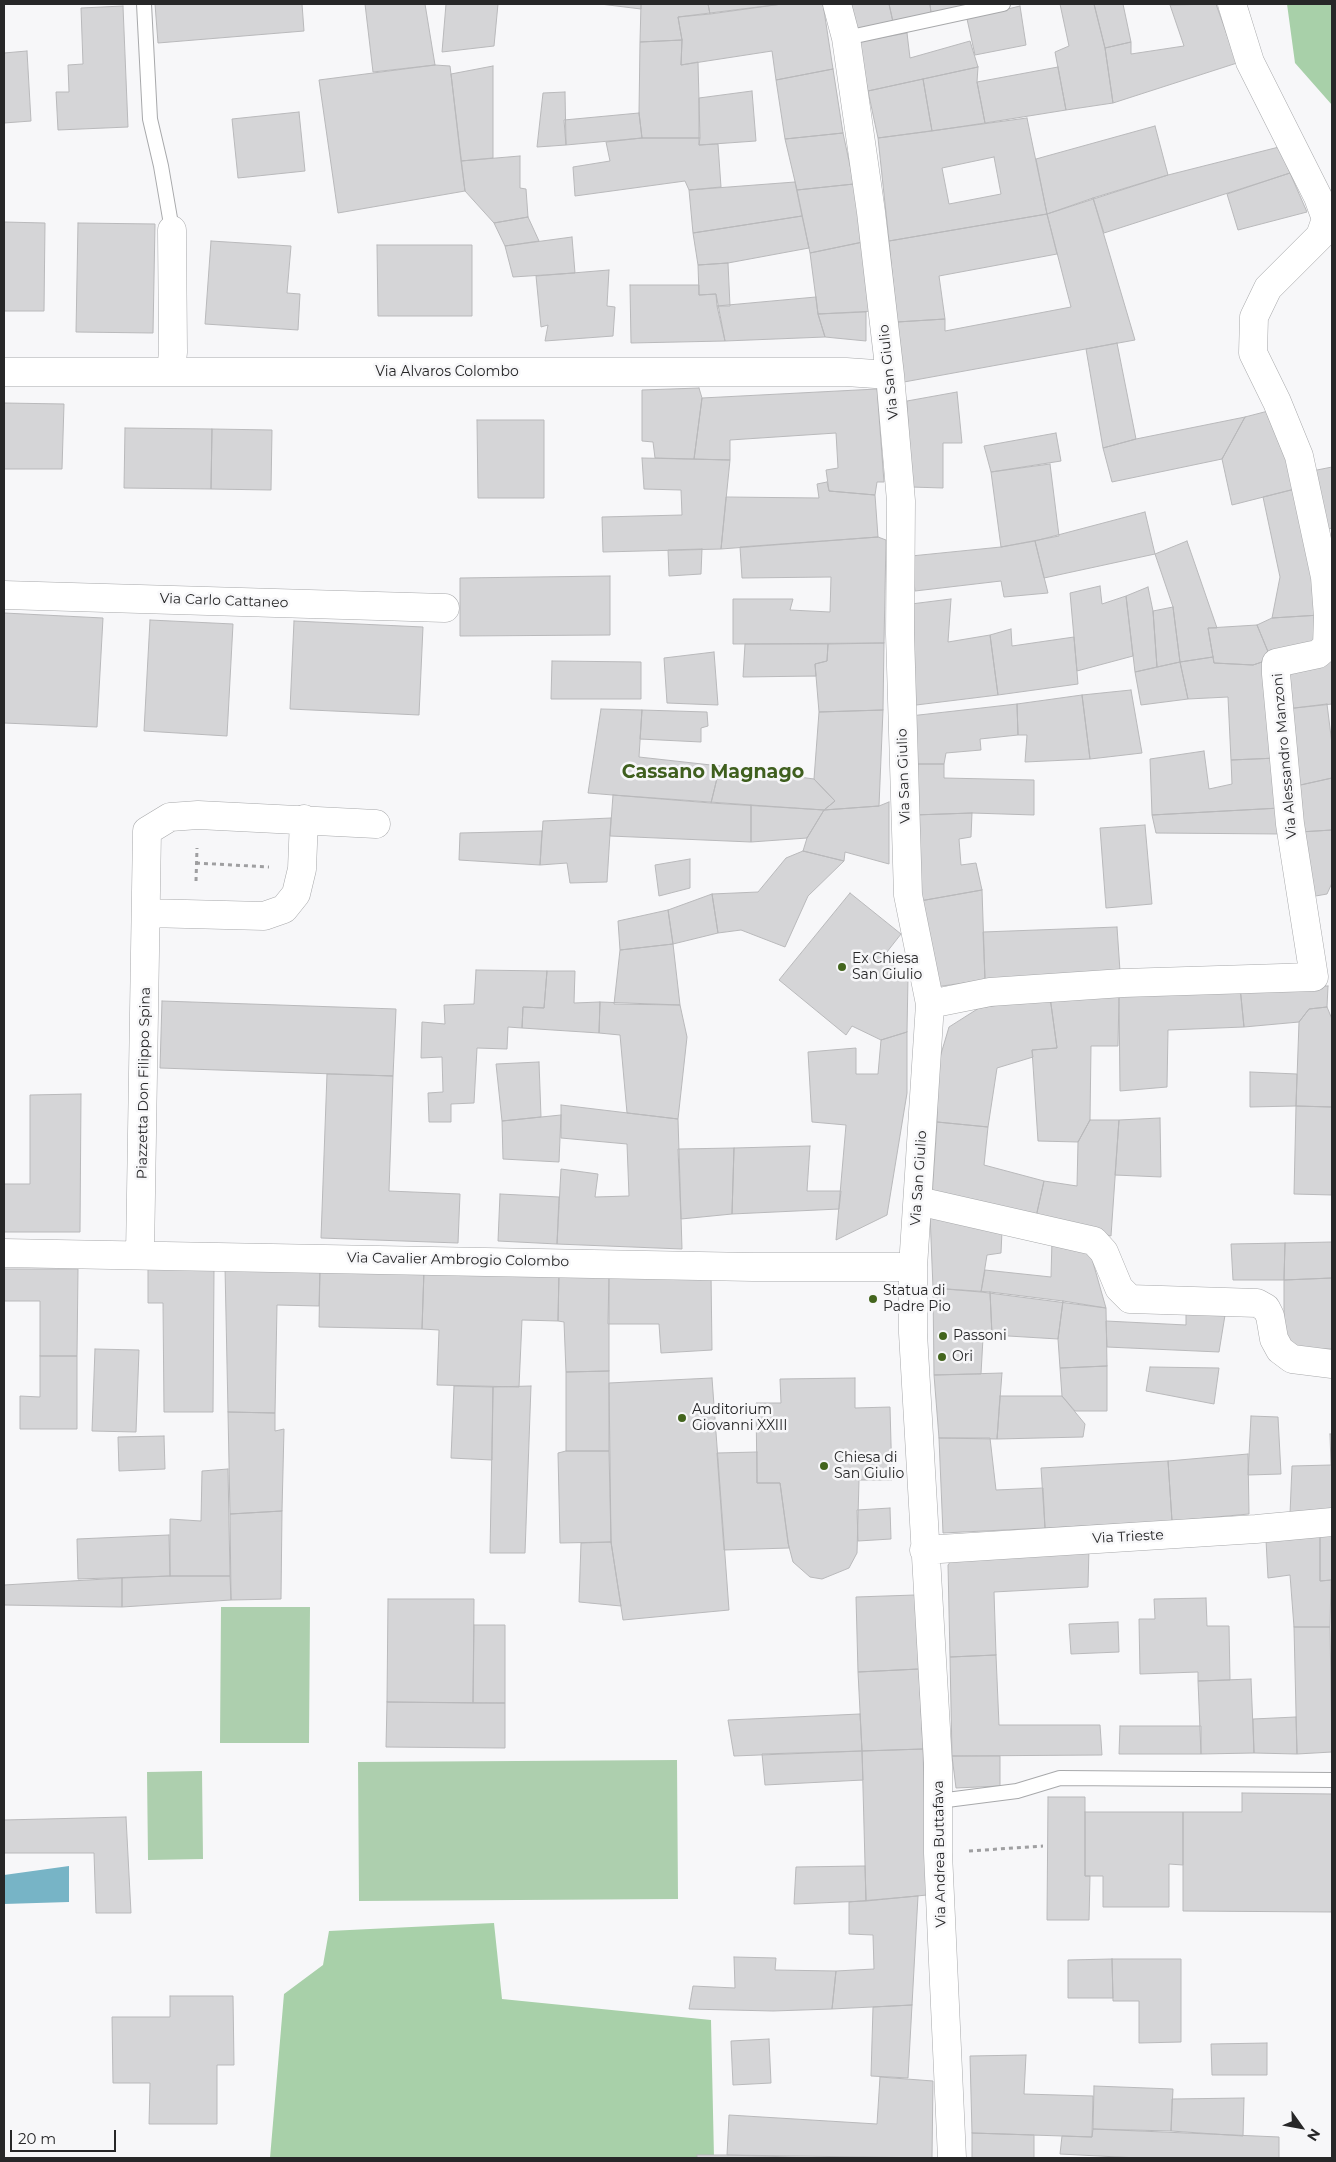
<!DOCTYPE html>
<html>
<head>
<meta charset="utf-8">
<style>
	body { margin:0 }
	#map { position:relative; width:1336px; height:2162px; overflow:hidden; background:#f7f7f9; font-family:Montserrat,sans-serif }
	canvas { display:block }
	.frame { position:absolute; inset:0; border:5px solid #272728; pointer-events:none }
	.north { position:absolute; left:1276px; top:2102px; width:50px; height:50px; -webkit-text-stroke:4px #f7f7f9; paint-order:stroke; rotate:122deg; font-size:14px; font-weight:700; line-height:20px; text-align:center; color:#272728 }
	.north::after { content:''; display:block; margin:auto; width:18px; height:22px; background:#272728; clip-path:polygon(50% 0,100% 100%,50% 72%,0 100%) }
	.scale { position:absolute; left:10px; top:2130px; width:106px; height:22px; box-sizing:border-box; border:2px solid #272728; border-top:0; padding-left:6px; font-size:15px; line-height:18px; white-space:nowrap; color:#272728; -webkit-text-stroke:4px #f7f7f9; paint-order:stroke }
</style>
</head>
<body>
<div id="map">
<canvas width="1336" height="2162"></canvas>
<div class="frame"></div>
<div class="north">N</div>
<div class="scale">20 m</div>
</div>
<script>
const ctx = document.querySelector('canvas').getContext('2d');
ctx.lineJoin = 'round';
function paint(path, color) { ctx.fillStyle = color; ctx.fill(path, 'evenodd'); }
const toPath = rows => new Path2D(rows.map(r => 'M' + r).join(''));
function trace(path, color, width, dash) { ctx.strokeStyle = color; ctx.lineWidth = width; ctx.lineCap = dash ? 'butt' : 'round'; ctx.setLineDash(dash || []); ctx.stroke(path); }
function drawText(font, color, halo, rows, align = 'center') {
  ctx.font = font + ' Montserrat,sans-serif'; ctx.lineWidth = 5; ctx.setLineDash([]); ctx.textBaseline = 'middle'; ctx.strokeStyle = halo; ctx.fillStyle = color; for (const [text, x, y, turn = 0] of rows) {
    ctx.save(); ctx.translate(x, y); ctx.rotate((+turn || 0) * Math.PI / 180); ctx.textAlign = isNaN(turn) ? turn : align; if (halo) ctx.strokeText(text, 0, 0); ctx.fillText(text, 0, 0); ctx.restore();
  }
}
const green = toPath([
	[221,1607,310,1607,309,1743,220,1743],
	[677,1760,678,1899,359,1901,358,1762],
	[202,1771,203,1859,148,1860,147,1772]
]);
const forest = toPath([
	[1287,4,1332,4,1332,105,1295,63],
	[494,1923,502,1999,711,2020,714,2158,270,2158,284,1994,323,1965,329,1931]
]);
const water = toPath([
	[69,1866,69,1902,4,1904,4,1875]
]);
const building = toPath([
	[155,4,302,4,304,31,158,43,155,4],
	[365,4,425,4,435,65,373,72,365,4],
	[446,4,498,4,494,46,442,52,446,4],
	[600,4,641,4,641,9,600,4],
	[641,4,708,4,710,14,678,17,682,40,640,42,641,4],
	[708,4,782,4,710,14,708,4],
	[782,4,823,4,833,69,776,80,772,51,681,65,682,40,678,17,782,4],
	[850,4,889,4,893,22,856,32,850,4],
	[889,4,930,4,931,13,893,22,889,4],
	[930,4,978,4,931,13,930,4],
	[1060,4,1094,4,1105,48,1113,103,1066,110,1055,52,1069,46,1060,4],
	[1094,4,1123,4,1131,42,1105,48,1094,4],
	[1216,4,1237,63,1113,103,1105,48,1131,42,1131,54,1184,46,1170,5,1216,4],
	[123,6,128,127,58,130,56,92,69,92,68,65,83,64,81,8,123,6],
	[1020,6,1026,45,975,55,967,19,1020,6],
	[907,33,910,58,970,41,978,67,868,91,857,42,907,33],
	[682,40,681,65,698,62,700,138,642,138,639,113,640,42,682,40],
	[27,51,31,121,4,123,4,53,27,51],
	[435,65,450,66,465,191,338,213,319,80,435,65],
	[493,66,493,158,461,161,451,74,493,66],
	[978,67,977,82,985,123,932,131,923,79,978,67],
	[1058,67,1066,110,985,123,977,82,1058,67],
	[833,69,843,133,785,139,776,80,833,69],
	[923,79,932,131,878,138,868,91,923,79],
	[752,91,756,141,699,145,699,98,752,91],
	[565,92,566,145,537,147,543,93,565,92],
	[299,112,305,171,238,178,232,119,299,112],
	[639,113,642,138,566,145,564,120,639,113],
	[1027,118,1047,214,889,241,878,138,1027,118],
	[994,157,1001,194,949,204,942,168,994,157],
	[1155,126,1168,175,1047,214,1036,159,1155,126],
	[843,133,854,184,797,190,785,139,843,133],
	[642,138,700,138,699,145,718,144,721,187,689,190,685,181,575,196,573,167,610,161,606,142,642,138],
	[1279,147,1290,173,1104,233,1093,198,1168,175,1279,147],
	[520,156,520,188,526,189,528,217,494,223,465,191,461,161,520,156],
	[1290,173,1307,212,1238,230,1227,194,1290,173],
	[795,182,802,216,693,233,689,190,795,182],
	[854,184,863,242,810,253,797,190,854,184],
	[1093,198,1135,340,904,382,897,322,945,319,945,331,1071,307,1047,214,1093,198],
	[1047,214,1057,254,939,276,945,319,897,322,889,241,1047,214],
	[802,216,809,248,728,263,698,265,693,233,802,216],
	[528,217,539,241,505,246,494,223,528,217],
	[4,222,45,223,44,311,4,311,4,222],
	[78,223,155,224,153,333,76,332,78,223],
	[572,237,575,273,513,277,505,246,572,237],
	[211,241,291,246,287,293,300,294,298,330,205,324,211,241],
	[863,242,874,311,818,314,810,253,863,242],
	[377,245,472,245,472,316,378,316,377,245],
	[728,263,730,306,717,306,716,294,699,295,698,265,728,263],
	[609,270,607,306,615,307,613,336,545,341,548,325,541,327,536,276,609,270],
	[630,285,699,285,699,295,716,294,725,341,631,343,630,285],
	[816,297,818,314,825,337,725,341,717,306,816,297],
	[866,312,866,341,825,337,818,314,866,312],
	[1117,343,1136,439,1103,448,1086,349,1117,343],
	[699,388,702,398,694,459,655,458,653,442,642,441,642,390,699,388],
	[877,389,884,482,877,482,875,495,829,491,826,470,838,468,836,433,730,440,730,460,694,459,702,398,877,389],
	[957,392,962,443,943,443,943,488,911,487,907,401,957,392],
	[4,403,64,404,62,469,4,469,4,403],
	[1272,410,1295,489,1232,505,1222,459,1245,417,1272,410],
	[1245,417,1222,459,1112,482,1103,448,1136,439,1245,417],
	[477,420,544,420,544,498,478,498,477,420],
	[125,428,212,429,211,489,124,488,125,428],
	[212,429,272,430,271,490,211,489,212,429],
	[1056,433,1061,461,991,472,984,446,1056,433],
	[642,458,730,460,721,549,603,552,602,517,682,515,681,490,644,489,642,458],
	[1050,464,1059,536,1001,547,991,472,1050,464],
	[1332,467,1332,528,1321,531,1312,471,1332,467],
	[827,482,829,491,875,495,878,537,721,549,726,497,819,498,817,484,827,482],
	[1295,489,1320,615,1272,618,1280,577,1263,497,1295,489],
	[1145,512,1155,554,1044,578,1035,541,1145,512],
	[878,537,886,540,884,643,733,644,733,599,793,599,790,610,830,612,831,577,742,578,740,547,878,537],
	[1035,541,1048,593,1004,597,1001,581,915,591,911,556,1001,547,1035,541],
	[1187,541,1217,628,1208,628,1213,657,1180,662,1173,607,1155,554,1187,541],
	[702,549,701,574,669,576,668,550,702,549],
	[610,576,610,635,460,636,460,578,610,576],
	[1100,586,1102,604,1126,596,1133,656,1077,671,1070,593,1100,586],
	[1148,587,1153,611,1157,667,1135,672,1126,596,1148,587],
	[951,599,948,642,990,635,998,695,908,706,911,604,951,599],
	[1173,607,1180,662,1157,667,1153,611,1173,607],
	[4,613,103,618,97,727,4,723,4,613],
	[1320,615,1322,644,1271,659,1257,625,1272,618,1320,615],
	[150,620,233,624,227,736,144,731,150,620],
	[294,621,423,627,419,715,290,709,294,621],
	[1257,625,1271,659,1253,665,1214,663,1208,628,1257,625],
	[1011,629,1012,646,1074,637,1078,684,998,695,990,635,1011,629],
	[884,643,883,710,819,712,815,664,827,661,828,644,884,643],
	[745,644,828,644,827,661,815,664,816,676,743,677,745,644],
	[714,652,718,705,667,703,664,658,714,652],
	[1332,656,1332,704,1286,709,1285,669,1332,656],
	[1213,657,1214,663,1253,665,1271,659,1277,758,1231,760,1228,697,1188,699,1180,662,1213,657],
	[552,661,641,662,641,699,551,699,552,661],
	[1180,662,1188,699,1141,705,1135,672,1180,662],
	[1131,690,1142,753,1090,759,1082,695,1131,690],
	[1082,695,1090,759,1025,762,1027,735,1018,735,1017,704,1082,695],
	[1017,704,1018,735,980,739,981,750,946,753,944,764,913,764,910,716,1017,704],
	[1327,704,1332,744,1332,778,1296,786,1286,709,1327,704],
	[601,709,642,710,639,757,720,766,711,803,588,793,601,709],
	[642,710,707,712,708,726,701,728,701,742,640,739,642,710],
	[883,710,879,806,824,810,835,801,814,779,819,712,883,710],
	[1204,751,1209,789,1232,784,1231,760,1277,758,1280,808,1152,815,1150,759,1204,751],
	[913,764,944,764,944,778,1034,780,1034,815,972,813,914,815,913,764],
	[720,766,814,779,835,801,824,810,711,803,720,766],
	[1332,778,1332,830,1300,832,1296,786,1332,778],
	[613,795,751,805,751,842,610,836,613,795],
	[889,802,889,864,845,852,844,861,803,851,807,838,824,810,879,806,889,802],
	[751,805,824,810,807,838,751,842,751,805],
	[1280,808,1282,834,1156,833,1152,815,1280,808],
	[972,813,971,837,959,839,961,865,976,863,982,890,920,901,914,815,972,813],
	[611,818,607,882,570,883,567,863,540,865,543,821,611,818],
	[1145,825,1152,904,1106,908,1100,828,1145,825],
	[1332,830,1332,883,1327,894,1310,897,1300,832,1332,830],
	[542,831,540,865,459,860,460,833,542,831],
	[803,851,844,861,808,896,785,947,741,930,718,933,712,894,758,892,786,858,803,851],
	[690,859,690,888,659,896,655,865,690,859],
	[982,890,985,980,935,987,920,901,982,890],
	[850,893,901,934,883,957,908,977,907,1032,881,1040,852,1026,846,1035,779,980,850,893],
	[712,894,718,933,673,944,668,910,712,894],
	[668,910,673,944,620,950,618,921,668,910],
	[1117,927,1120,971,985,980,983,932,1117,927],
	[673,944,680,1005,614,1004,620,950,673,944],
	[476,970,547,971,544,1008,523,1007,522,1028,508,1027,507,1049,477,1048,474,1103,451,1104,451,1122,429,1122,428,1093,443,1092,442,1057,421,1058,422,1022,445,1024,444,1005,474,1004,476,970],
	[547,971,575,971,574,1003,600,1002,599,1033,522,1028,523,1007,544,1008,547,971],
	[1328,986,1327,1007,1309,1009,1299,1022,1244,1027,1240,987,1328,986],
	[1240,987,1244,1027,1168,1030,1167,1087,1120,1091,1119,995,1240,987],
	[1119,995,1118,1046,1091,1046,1090,1120,1078,1142,1038,1141,1032,1050,1057,1048,1050,997,1119,995],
	[1050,997,1057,1048,1032,1050,1033,1057,997,1068,988,1127,937,1122,938,1064,949,1027,979,1008,1050,997],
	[162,1001,396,1009,393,1076,160,1068,162,1001],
	[600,1002,680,1005,687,1037,678,1119,627,1113,620,1035,599,1033,600,1002],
	[1327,1007,1332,1019,1332,1107,1296,1106,1299,1022,1309,1009,1327,1007],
	[907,1032,907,1093,887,1215,836,1240,846,1125,812,1122,808,1052,856,1048,856,1074,878,1074,881,1040,907,1032],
	[539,1062,541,1117,502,1121,496,1064,539,1062],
	[1250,1072,1297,1074,1296,1106,1250,1107,1250,1072],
	[327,1074,393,1076,389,1191,460,1194,458,1243,321,1238,327,1074],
	[81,1094,80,1232,4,1232,4,1184,30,1184,30,1095,81,1094],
	[561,1105,678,1119,682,1249,557,1244,561,1169,598,1174,595,1197,629,1196,627,1144,561,1138,561,1105],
	[1296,1106,1332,1107,1332,1195,1294,1194,1296,1106],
	[561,1115,559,1162,503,1159,502,1121,561,1115],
	[1160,1118,1161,1177,1115,1175,1119,1120,1160,1118],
	[1090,1120,1119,1120,1111,1236,1036,1217,1044,1181,1077,1186,1078,1142,1090,1120],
	[937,1122,988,1127,984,1165,1044,1181,1036,1217,932,1197,937,1122],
	[810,1146,807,1191,841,1191,839,1209,732,1214,734,1148,810,1146],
	[734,1148,732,1214,681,1219,678,1149,734,1148],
	[500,1194,559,1197,557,1244,498,1241,500,1194],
	[930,1214,1002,1231,1001,1253,987,1255,981,1292,933,1288,930,1214],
	[1052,1240,1083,1250,1092,1259,1106,1308,981,1292,985,1270,1051,1277,1052,1240],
	[1332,1242,1332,1278,1284,1280,1285,1243,1332,1242],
	[1285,1243,1284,1280,1233,1280,1231,1244,1285,1243],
	[225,1267,320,1267,319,1306,277,1305,275,1413,228,1412,225,1267],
	[320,1267,424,1270,422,1329,319,1327,320,1267],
	[4,1269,78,1269,77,1356,40,1356,40,1301,4,1301,4,1269],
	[148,1269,214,1269,213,1412,164,1412,163,1303,148,1303,148,1269],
	[424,1270,559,1272,558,1321,522,1320,519,1387,437,1385,439,1330,422,1329,424,1270],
	[559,1272,609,1273,609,1371,566,1372,564,1322,558,1321,559,1272],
	[609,1273,711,1275,712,1350,661,1353,659,1324,608,1324,609,1273],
	[1332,1278,1332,1349,1284,1349,1284,1280,1332,1278],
	[933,1288,990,1292,992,1335,983,1338,981,1374,934,1375,933,1288],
	[990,1292,1063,1301,1058,1339,992,1335,990,1292],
	[1063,1301,1106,1308,1107,1366,1060,1368,1058,1339,1063,1301],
	[1186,1308,1226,1309,1219,1352,1107,1347,1106,1321,1186,1325,1186,1308],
	[95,1349,139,1350,136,1432,92,1431,95,1349],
	[40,1356,77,1356,77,1429,20,1429,20,1396,40,1397,40,1356],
	[1107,1366,1107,1411,1075,1411,1062,1396,1060,1368,1107,1366],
	[1150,1367,1219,1368,1214,1404,1146,1391,1150,1367],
	[609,1371,609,1451,566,1451,566,1372,609,1371],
	[1002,1373,997,1439,939,1438,934,1375,1002,1373],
	[712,1378,729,1610,623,1620,611,1542,609,1383,712,1378],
	[855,1378,855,1408,890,1407,892,1480,859,1480,857,1553,849,1568,822,1579,810,1577,793,1562,788,1543,780,1483,757,1483,756,1403,781,1403,780,1379,855,1378],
	[454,1386,493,1387,492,1460,451,1458,454,1386],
	[531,1386,525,1553,490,1553,493,1387,531,1386],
	[1000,1396,1062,1396,1085,1424,1083,1437,997,1439,1000,1396],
	[228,1412,275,1413,275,1431,284,1429,282,1511,230,1514,228,1412],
	[1251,1416,1278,1417,1281,1474,1248,1475,1251,1416],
	[1330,1434,1332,1434,1332,1512,1290,1514,1292,1466,1331,1465,1330,1434],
	[164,1436,165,1469,119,1471,118,1437,164,1436],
	[939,1438,990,1438,996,1490,1043,1488,1045,1528,943,1533,939,1438],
	[566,1451,609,1451,611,1542,560,1543,558,1453,566,1451],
	[757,1452,757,1483,780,1483,789,1548,724,1550,717,1453,757,1452],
	[1248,1454,1249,1514,1172,1521,1168,1461,1248,1454],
	[1168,1461,1172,1521,1045,1528,1041,1468,1168,1461],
	[228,1469,230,1576,170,1576,170,1519,201,1521,202,1471,228,1469],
	[890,1508,891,1539,858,1541,857,1510,890,1508],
	[282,1511,281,1599,231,1600,230,1514,282,1511],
	[169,1535,170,1576,78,1579,77,1539,169,1535],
	[1332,1535,1332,1580,1320,1581,1320,1536,1332,1535],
	[1320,1536,1320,1581,1331,1580,1330,1627,1294,1627,1290,1575,1268,1578,1266,1540,1320,1536],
	[611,1542,621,1606,579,1602,581,1543,611,1542],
	[1089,1548,1088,1587,994,1592,996,1655,950,1657,948,1565,954,1557,1089,1548],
	[170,1576,230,1576,231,1600,122,1607,122,1578,170,1576],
	[122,1578,122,1607,4,1605,4,1585,122,1578],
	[915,1595,919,1669,858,1672,856,1597,915,1595],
	[1206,1598,1207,1626,1229,1626,1230,1680,1198,1681,1198,1672,1140,1674,1139,1619,1155,1619,1154,1599,1206,1598],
	[388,1599,474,1599,473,1703,387,1702,388,1599],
	[1118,1622,1119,1652,1071,1654,1069,1624,1118,1622],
	[474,1625,505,1625,505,1703,473,1703,474,1625],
	[1294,1627,1330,1627,1332,1752,1297,1754,1294,1627],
	[996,1655,999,1725,1100,1725,1102,1755,952,1756,950,1657,996,1655],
	[919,1669,923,1749,862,1751,858,1672,919,1669],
	[1251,1679,1254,1753,1201,1754,1198,1681,1251,1679],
	[387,1702,505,1703,505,1748,386,1747,387,1702],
	[860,1714,862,1751,734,1756,728,1720,860,1714],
	[1296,1717,1297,1754,1254,1753,1253,1719,1296,1717],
	[1120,1726,1201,1726,1201,1754,1119,1754,1120,1726],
	[923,1749,927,1895,866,1901,862,1751,923,1749],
	[862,1751,863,1780,765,1785,762,1754,862,1751],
	[952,1756,1000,1756,1000,1786,956,1788,952,1756],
	[1242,1793,1332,1794,1332,1912,1183,1911,1183,1812,1242,1812,1242,1793],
	[1048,1797,1085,1797,1085,1876,1090,1876,1089,1920,1047,1920,1048,1797],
	[1085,1812,1183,1812,1183,1865,1169,1864,1169,1907,1103,1907,1103,1876,1085,1876,1085,1812],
	[126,1817,131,1913,96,1913,94,1853,4,1853,4,1820,126,1817],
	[865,1866,866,1901,794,1904,796,1867,865,1866],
	[918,1896,912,2005,832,2009,836,1971,874,1969,873,1935,849,1934,849,1902,918,1896],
	[734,1957,776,1958,775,1970,836,1971,832,2009,773,2011,689,2009,693,1986,735,1988,734,1957],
	[1112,1959,1113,1998,1068,1998,1068,1960,1112,1959],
	[1112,1959,1181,1959,1181,2042,1139,2043,1139,2001,1113,2001,1112,1959],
	[170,1996,233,1996,234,2065,217,2065,217,2124,149,2124,150,2083,113,2083,112,2017,170,2017,170,1996],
	[912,2005,908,2078,871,2076,873,2007,912,2005],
	[769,2039,771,2083,733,2085,731,2041,769,2039],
	[1267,2043,1267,2075,1212,2075,1211,2044,1267,2043],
	[1026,2055,1024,2094,1093,2096,1092,2137,972,2133,970,2056,1026,2055],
	[880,2077,933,2081,932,2158,727,2155,729,2115,877,2124,880,2077],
	[1094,2086,1173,2089,1171,2131,1093,2129,1094,2086],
	[1244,2098,1243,2136,1171,2131,1172,2099,1244,2098],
	[1093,2129,1279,2137,1279,2158,1138,2158,1060,2154,1062,2136,1092,2137,1093,2129],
	[972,2133,1034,2135,1034,2158,972,2158,972,2133],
	[697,2155,727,2155,825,2158,697,2158,697,2155]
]);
const path = toPath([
	[196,863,269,867],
	[196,881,197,848],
	[969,1851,1043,1846]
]);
const service = toPath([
	[144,4,150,119,161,166,172,230],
	[846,38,1003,4],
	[939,1801,1017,1791,1060,1778,1332,1780]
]);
const minor = toPath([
	[837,4,846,38,871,212,890,375,901,501,900,634,908,895,930,1004,913,1267,913,1333,938,1763,938,1853,952,2158],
	[171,371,173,352,172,230],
	[4,372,846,372,890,375],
	[4,595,445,608],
	[147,913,264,916,284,909,296,894,302,869,304,819],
	[930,1004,990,992,1123,983,1314,977,1290,824,1276,674,1276,663,1318,654,1327,646,1328,617,1325,577,1299,456,1277,402,1253,353,1254,317,1268,288,1320,236,1326,219,1318,197,1250,62,1232,4],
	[918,1201,1094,1241,1104,1252,1119,1288,1130,1299,1257,1303,1266,1308,1270,1316,1274,1339,1280,1350,1292,1359,1332,1364],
	[4,1253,753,1267,913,1267],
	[140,1254,147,831,170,817,198,815,376,824],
	[924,1550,1256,1529,1332,1522]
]);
const markers = [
	[842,967,5,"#43651d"],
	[873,1299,5,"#43651d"],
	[943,1336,5,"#43651d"],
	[942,1357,5,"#43651d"],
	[682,1418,5,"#43651d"],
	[824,1466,5,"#43651d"]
];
const streetNames = [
	["Via Alvaros Colombo",447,372],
	["Via San Giulio",889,372,-96],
	["Via Carlo Cattaneo",224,601,2],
	["Via Alessandro Manzoni",1285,756,-95],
	["Via San Giulio",904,776,-92],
	["Piazzetta Don Filippo Spina",144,1083,-89],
	["Via San Giulio",919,1178,-86],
	["Via Cavalier Ambrogio Colombo",458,1260,1],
	["Via Trieste",1128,1537,-3],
	["Via Andrea Buttafava",940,1854,-91]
];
const poiNames = [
	["Ex Chiesa",852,959],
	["San Giulio",852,975],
	["Statua di",883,1291],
	["Padre Pio",883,1307],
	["Passoni",953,1336],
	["Ori",952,1357],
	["Auditorium",692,1410],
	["Giovanni XXIII",692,1426],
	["Chiesa di",834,1458],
	["San Giulio",834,1474]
];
const districtNames = [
	["Cassano Magnago",713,772]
];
paint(green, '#adcfae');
paint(forest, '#a8d0a9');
paint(water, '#77b4c6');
paint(building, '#d5d5d7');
trace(building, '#b9b9bb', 1);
trace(service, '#a8a9ab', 16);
trace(minor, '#a8a9ab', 29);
trace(path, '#9f9fa1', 3, [4, 4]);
trace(service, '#fff', 14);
trace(minor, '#fff', 28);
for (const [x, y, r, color] of markers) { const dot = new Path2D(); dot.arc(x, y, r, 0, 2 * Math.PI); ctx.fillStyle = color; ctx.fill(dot); trace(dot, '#f7f7f9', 2); }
drawText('14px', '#272728', '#f7f7f9', streetNames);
drawText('14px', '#272728', '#f7f7f9', poiNames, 'left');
drawText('bold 19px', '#3f5f1e', '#f7f7f9', districtNames);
</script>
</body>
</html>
